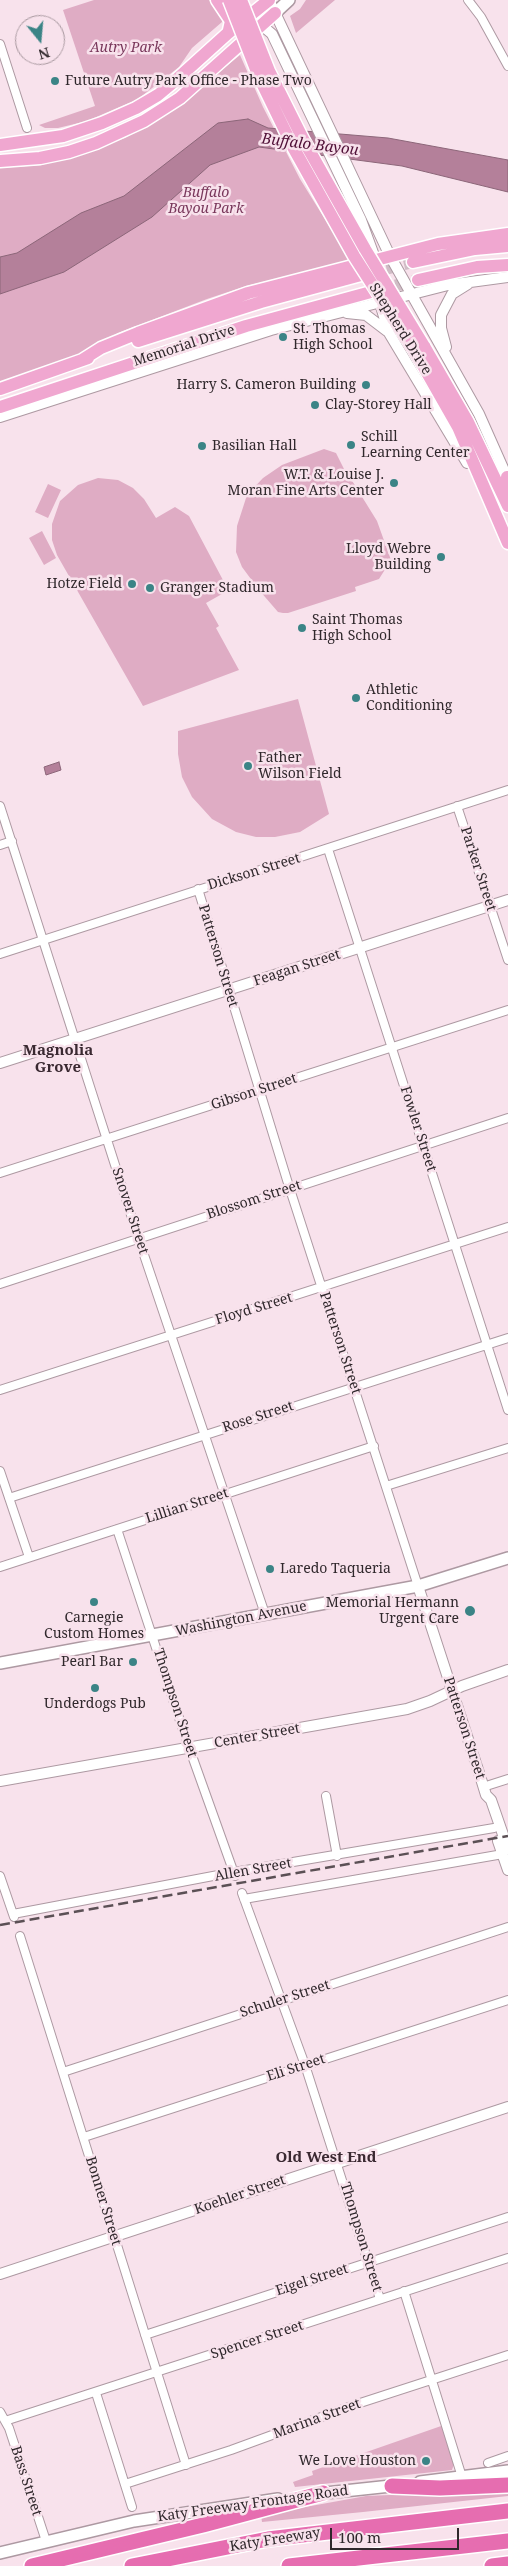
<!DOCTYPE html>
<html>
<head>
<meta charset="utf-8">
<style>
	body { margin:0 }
	#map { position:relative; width:508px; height:2566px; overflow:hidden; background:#f8e2ec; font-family:"Noto Serif",serif }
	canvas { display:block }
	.north { position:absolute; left:15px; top:15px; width:50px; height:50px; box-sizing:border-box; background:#f8e2ec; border:1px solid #a8989f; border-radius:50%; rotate:163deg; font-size:14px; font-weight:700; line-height:20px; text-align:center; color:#30282c }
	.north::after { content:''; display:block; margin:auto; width:18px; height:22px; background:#3b8486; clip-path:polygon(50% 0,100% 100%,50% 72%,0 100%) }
	.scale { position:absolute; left:330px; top:2528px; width:129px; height:22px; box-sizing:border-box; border:2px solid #30282c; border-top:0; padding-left:6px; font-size:15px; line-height:18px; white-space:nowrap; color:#30282c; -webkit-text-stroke:4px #f8e2ec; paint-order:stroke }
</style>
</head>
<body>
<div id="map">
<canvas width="508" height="2566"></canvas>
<div class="north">N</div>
<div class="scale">100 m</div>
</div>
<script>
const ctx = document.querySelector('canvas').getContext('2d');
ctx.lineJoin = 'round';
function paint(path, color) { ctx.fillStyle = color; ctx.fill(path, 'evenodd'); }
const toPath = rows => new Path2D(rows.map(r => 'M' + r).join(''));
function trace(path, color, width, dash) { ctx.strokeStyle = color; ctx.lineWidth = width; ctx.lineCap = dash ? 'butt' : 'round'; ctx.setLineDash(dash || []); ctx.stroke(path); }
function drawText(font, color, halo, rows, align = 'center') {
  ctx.font = font + ' "Noto Serif",serif'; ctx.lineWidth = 5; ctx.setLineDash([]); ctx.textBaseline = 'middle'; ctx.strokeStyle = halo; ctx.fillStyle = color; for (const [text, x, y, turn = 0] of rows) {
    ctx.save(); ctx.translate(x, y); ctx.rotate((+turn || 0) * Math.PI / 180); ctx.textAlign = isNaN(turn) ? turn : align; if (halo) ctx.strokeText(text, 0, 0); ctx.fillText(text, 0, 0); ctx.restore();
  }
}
const green = toPath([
	[94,0,209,0,223,19,222,22,192,48,179,67,138,99,87,121,58,128,45,128,39,125,95,106,63,10],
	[306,0,335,0,296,33,290,16,300,9],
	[240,55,263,107,300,179,351,261,246,286,207,299,118,333,66,362,0,384,0,168,41,165,70,158,125,138,169,113],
	[324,449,336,453,348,477,351,479,377,521,391,560,379,579,355,587,356,591,288,613,283,613,278,612,259,590,242,567,236,552,237,526,247,495,263,478,282,465],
	[98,478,118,480,133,488,144,499,156,518,175,507,189,516,224,582,222,594,206,603,219,626,216,628,239,670,143,706,57,555,52,540,52,524,60,501,78,485],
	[48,484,61,490,48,518,35,512],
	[42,531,56,558,44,565,29,538],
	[298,699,329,814,300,832,275,837,256,837,236,832,212,819,192,797,182,777,178,754,178,731],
	[444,2425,454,2464,452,2470,295,2487,293,2482,313,2475,312,2471],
	[508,2490,508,2496,363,2512,262,2522,261,2515,366,2496]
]);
const water = toPath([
	[248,119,268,128,388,138,508,160,508,192,402,166,259,147,210,165,152,217,64,272,0,294,0,257,17,253,81,213,124,196,218,123,248,119],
	[59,762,61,770,46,775,44,767,59,762]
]);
const primaryTunnel = toPath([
	[369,273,413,262],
	[378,290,418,280]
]);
const minor = toPath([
	[468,0,481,17,508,66],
	[0,44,27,128],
	[0,806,141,1246,265,1614],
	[457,806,508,960],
	[0,845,12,841],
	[328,849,508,1410],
	[198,889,287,1180,418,1586],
	[0,954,508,790],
	[0,1173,508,1010],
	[0,1284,508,1118],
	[0,1390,508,1227],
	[0,1471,29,1557],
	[386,1486,508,1448],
	[9,1498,508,1338],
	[117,1529,186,1739,235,1876],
	[0,1567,374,1446],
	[483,1787,508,1779],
	[326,1796,337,1856],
	[0,1876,14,1917],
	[242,1893,305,2065,380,2299],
	[244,1899,503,1854],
	[13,1914,234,1872,494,1828],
	[20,1936,186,2465],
	[63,2072,508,1927],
	[84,2137,508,2000],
	[404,2291,462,2477],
	[145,2335,508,2217],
	[96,2393,132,2507],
	[0,2412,9,2428,46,2541],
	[5,2421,508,2258],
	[488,2463,508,2456],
	[125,2484,231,2450,357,2404,508,2355]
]);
const tertiary = toPath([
	[269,0,390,256,479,414,507,477],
	[245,11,272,34,361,220,376,261],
	[379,300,389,333,467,463],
	[347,313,366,315,387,331],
	[446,347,441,328,441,315,452,294,468,284],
	[0,417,271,330,448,285,508,277],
	[0,1063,508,900],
	[418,1586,482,1782,486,1795,491,1800,508,1849],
	[0,1781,407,1709,430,1701,462,1686,508,1670],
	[498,1841,508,1870],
	[0,2274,508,2107]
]);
const secondary = toPath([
	[275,13,289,0],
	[0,1663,418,1586,508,1558],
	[420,2482,508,2471],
	[316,2494,400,2485],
	[0,2553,134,2521,278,2499]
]);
const primary = toPath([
	[217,0,231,21,229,30],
	[0,145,63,136,102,123,136,108,158,95,176,80,228,33,269,0],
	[0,161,40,158,69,152,96,143,144,121,180,98,275,13],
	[413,262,475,249,508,246],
	[418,280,477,267,508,265],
	[138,341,261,302,361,275],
	[424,346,468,422,508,506],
	[413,348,458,427,508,543],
	[82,360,101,348,138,333,248,293,438,244,508,234],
	[0,389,88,358],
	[0,407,246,326,371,292],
	[507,477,508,499]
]);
const motorway = toPath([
	[392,2486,440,2488,508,2485],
	[32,2566,203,2525,323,2493],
	[132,2566,268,2539,508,2511],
	[289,2566,508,2541],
	[492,2566,508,2564]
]);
const rail = toPath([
	[0,1925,508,1836]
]);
const primaryBridge = toPath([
	[229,0,259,77,293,147,354,256,413,348],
	[241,0,269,71,304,141,365,249,424,346]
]);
const markers = [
	[55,81,5,"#3b8486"],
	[283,337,5,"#3b8486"],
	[366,385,5,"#3b8486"],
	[315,405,5,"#3b8486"],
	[351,445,5,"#3b8486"],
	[202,446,5,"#3b8486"],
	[394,483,5,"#3b8486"],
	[441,557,5,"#3b8486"],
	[132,584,5,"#3b8486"],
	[150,588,5,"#3b8486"],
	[302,628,5,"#3b8486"],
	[356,698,5,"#3b8486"],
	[248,766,5,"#3b8486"],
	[270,1569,5,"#3b8486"],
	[94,1602,5,"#3b8486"],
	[470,1611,6,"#3b8486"],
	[133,1662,5,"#3b8486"],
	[95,1688,5,"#3b8486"],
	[426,2461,5,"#3b8486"]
];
const parkNames = [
	["Autry Park",126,48],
	["Buffalo",206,193],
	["Bayou Park",206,209]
];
const poiNames = [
	["Future Autry Park Office - Phase Two",65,81],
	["St. Thomas",293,329],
	["High School",293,345],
	["Harry S. Cameron Building",356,385,"right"],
	["Clay-Storey Hall",325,405],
	["Schill",361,437],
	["Learning Center",361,453],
	["Basilian Hall",212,446],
	["W.T. & Louise J.",384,475,"right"],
	["Moran Fine Arts Center",384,491,"right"],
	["Lloyd Webre",431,549,"right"],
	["Building",431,565,"right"],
	["Hotze Field",122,584,"right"],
	["Granger Stadium",160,588],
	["Saint Thomas",312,620],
	["High School",312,636],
	["Athletic",366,690],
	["Conditioning",366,706],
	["Father",258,758],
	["Wilson Field",258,774],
	["Laredo Taqueria",280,1569],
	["Memorial Hermann",459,1603,"right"],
	["Urgent Care",459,1619,"right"],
	["Carnegie",94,1618,"center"],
	["Custom Homes",94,1634,"center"],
	["Pearl Bar",123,1662,"right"],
	["Underdogs Pub",95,1704,"center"],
	["We Love Houston",416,2461,"right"]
];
const streetNames = [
	["Shepherd Drive",400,329,58],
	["Memorial Drive",184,346,-18],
	["Parker Street",478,869,72],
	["Dickson Street",254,872,-17],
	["Patterson Street",218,956,73],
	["Feagan Street",297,968,-18],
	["Gibson Street",254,1092,-18],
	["Fowler Street",418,1129,72],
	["Blossom Street",254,1200,-18],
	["Snover Street",130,1211,72],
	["Floyd Street",254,1309,-17],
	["Patterson Street",340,1343,72],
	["Rose Street",258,1417,-18],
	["Lillian Street",187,1506,-18],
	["Washington Avenue",241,1619,-11],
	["Thompson Street",175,1703,72],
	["Patterson Street",464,1728,72],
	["Center Street",257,1736,-10],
	["Allen Street",253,1870,-10],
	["Schuler Street",285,1999,-18],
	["Eli Street",296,2068,-18],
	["Koehler Street",240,2195,-19],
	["Bonner Street",103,2201,73],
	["Thompson Street",361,2237,73],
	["Eigel Street",312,2280,-18],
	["Spencer Street",257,2340,-18],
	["Marina Street",317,2419,-20],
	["Bass Street",26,2481,72],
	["Katy Freeway Frontage Road",253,2504,-8],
	["Katy Freeway",275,2540,-9]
];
const waterNames = [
	["Buffalo Bayou",310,145,7]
];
const neighbourhoodNames = [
	["Magnolia",58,1051],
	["Grove",58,1068],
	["Old West End",326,2158]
];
paint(green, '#dfacc4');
paint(water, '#b4809a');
trace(water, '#8c6679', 1);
trace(primaryTunnel, '#d0bdc6', 12, [12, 6]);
trace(minor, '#ad99a2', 10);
trace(tertiary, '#ad99a2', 12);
trace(secondary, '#ad99a2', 14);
trace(primary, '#fff', 15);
trace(motorway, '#fff', 18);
trace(minor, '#fff', 8);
trace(tertiary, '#fff', 10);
trace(secondary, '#fff', 11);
trace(primary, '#f0a7d0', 12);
trace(motorway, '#e66db0', 15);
trace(rail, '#5b5055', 2.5, [10, 5]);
trace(primaryBridge, '#fff', 15, []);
trace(primaryBridge, '#f0a7d0', 12);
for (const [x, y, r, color] of markers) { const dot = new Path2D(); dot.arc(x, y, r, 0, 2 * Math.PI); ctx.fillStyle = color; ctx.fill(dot); trace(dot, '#f8e2ec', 2); }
drawText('italic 14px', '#79375b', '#f8e2ec', parkNames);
drawText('14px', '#30282c', '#f8e2ec', poiNames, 'left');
drawText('14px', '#30282c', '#f8e2ec', streetNames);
drawText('italic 15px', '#501037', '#f8e2ec', waterNames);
drawText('bold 15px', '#3a2931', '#f8e2ec', neighbourhoodNames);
</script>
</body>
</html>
